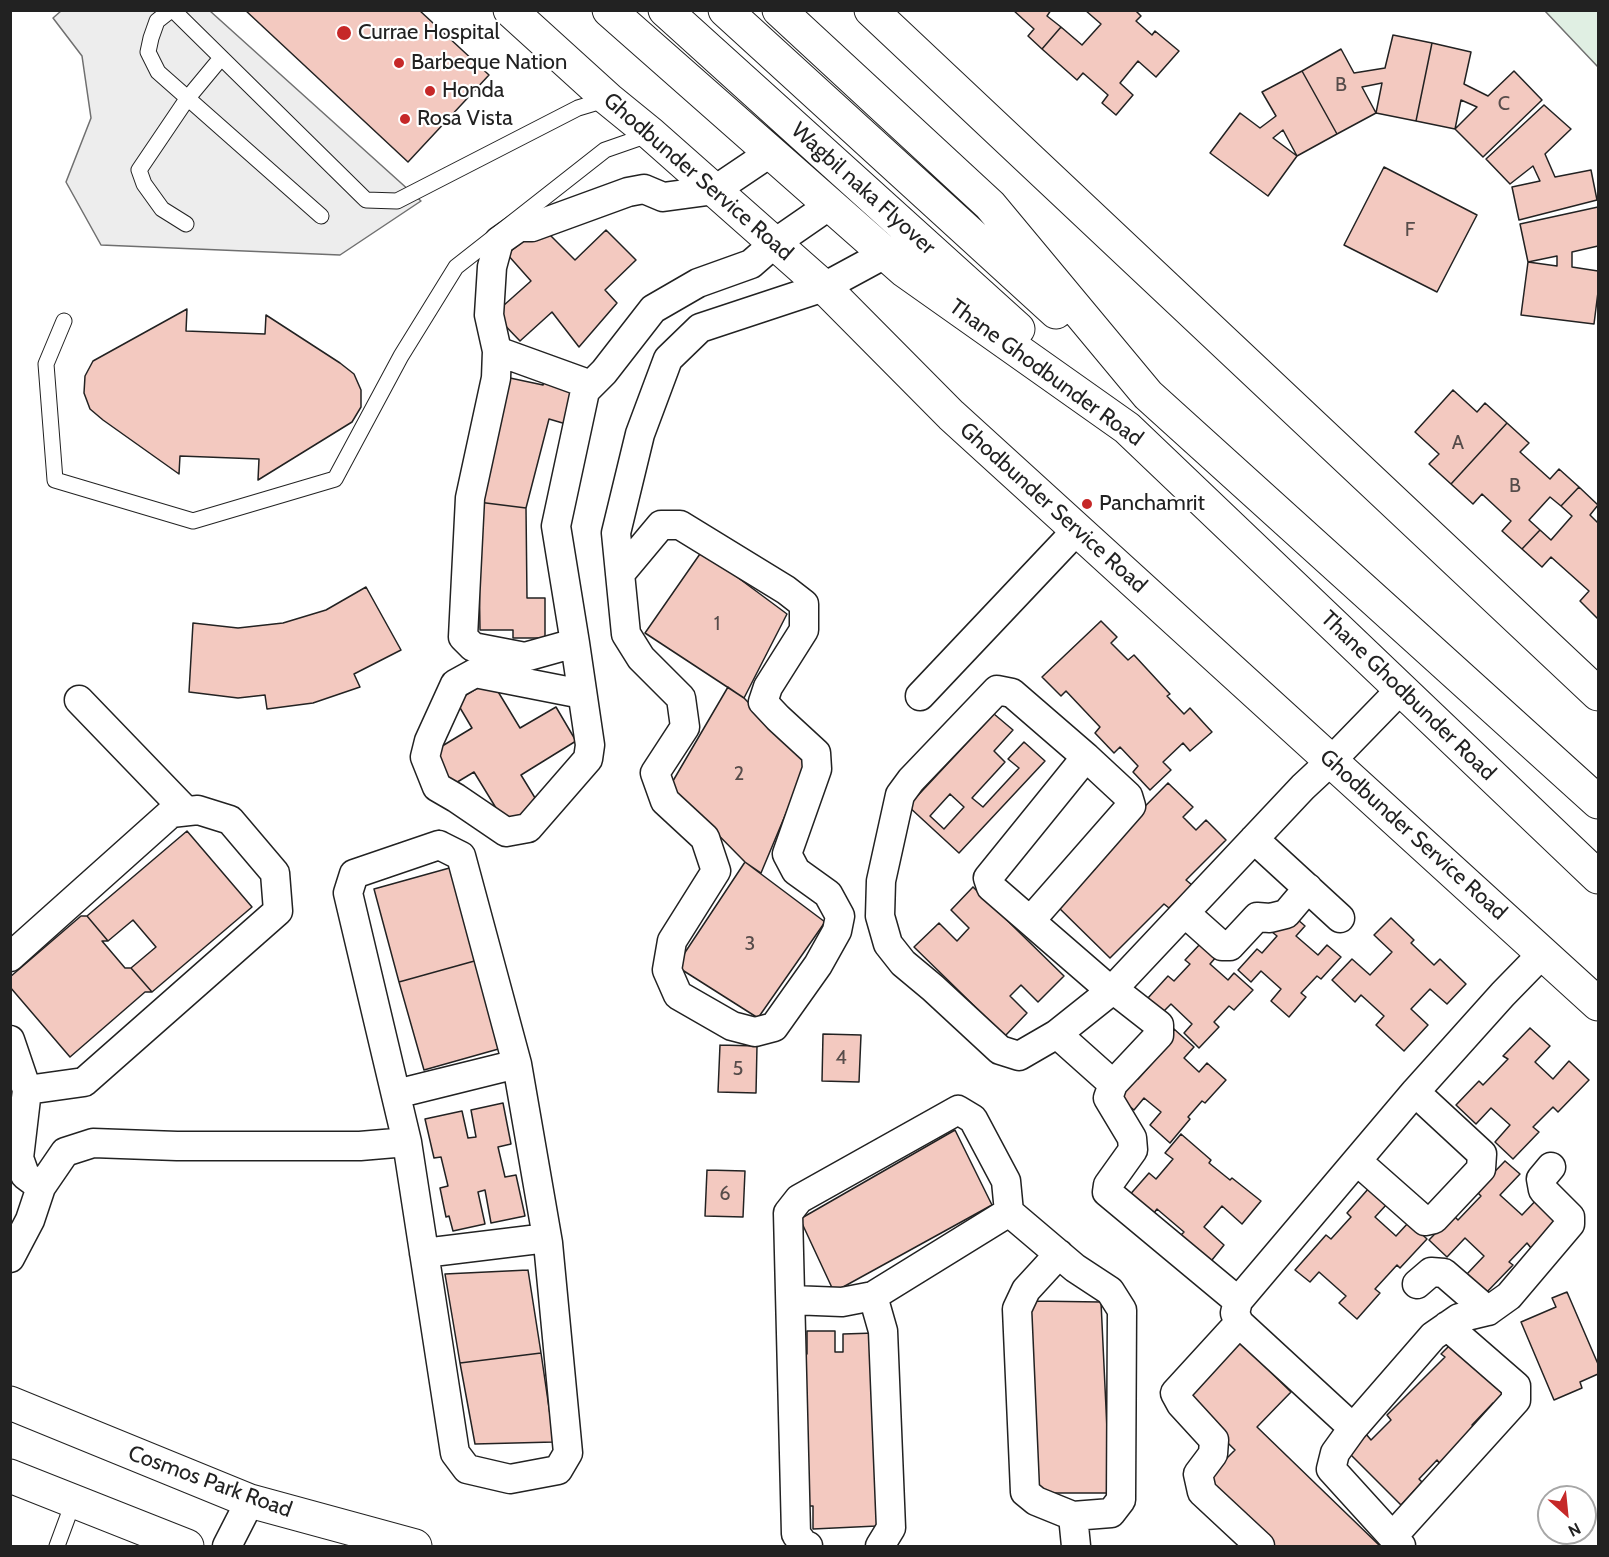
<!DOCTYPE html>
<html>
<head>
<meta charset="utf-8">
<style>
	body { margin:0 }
	#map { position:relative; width:1609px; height:1557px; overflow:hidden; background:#fff; font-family:Cabin,sans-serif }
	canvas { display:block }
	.frame { position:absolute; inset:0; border:12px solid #222; pointer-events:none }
	.north { position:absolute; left:1537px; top:1485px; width:60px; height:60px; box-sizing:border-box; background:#fff; border:2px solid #a7a7a7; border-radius:50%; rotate:153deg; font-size:16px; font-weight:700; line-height:24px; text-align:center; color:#222 }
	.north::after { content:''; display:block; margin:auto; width:21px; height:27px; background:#c62828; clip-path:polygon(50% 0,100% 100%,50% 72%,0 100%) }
</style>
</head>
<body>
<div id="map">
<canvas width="1609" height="1557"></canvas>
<div class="frame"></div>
<div class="north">N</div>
</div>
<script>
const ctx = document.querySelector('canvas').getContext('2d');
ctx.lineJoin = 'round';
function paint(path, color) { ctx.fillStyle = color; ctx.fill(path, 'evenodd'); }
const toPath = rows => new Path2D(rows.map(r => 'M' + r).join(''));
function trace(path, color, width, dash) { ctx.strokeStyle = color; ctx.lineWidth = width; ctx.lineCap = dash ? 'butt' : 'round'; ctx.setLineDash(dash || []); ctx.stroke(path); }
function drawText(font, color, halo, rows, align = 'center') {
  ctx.font = font + ' Cabin,sans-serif'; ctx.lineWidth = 4.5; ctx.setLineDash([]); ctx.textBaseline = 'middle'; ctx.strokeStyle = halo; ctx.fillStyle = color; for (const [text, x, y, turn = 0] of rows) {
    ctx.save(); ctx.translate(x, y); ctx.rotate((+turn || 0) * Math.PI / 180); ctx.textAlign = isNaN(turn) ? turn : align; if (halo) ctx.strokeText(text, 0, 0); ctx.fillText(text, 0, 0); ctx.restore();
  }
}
const green = toPath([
	[1545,11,1598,11,1598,67,1545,11]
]);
const parking = toPath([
	[61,11,210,11,421,201,340,255,101,245,66,182,91,118,82,56,53,18,61,11]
]);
const building = toPath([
	[245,10,419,10,489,75,408,162,245,10],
	[1013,10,1051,10,1047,16,1061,27,1042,49,1028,36,1034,29,1013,10],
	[1085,10,1135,10,1141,16,1136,21,1152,35,1155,31,1179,51,1156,77,1138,61,1120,83,1133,95,1116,115,1102,103,1108,95,1083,73,1077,80,1042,49,1061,27,1082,45,1101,24,1085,10],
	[1393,35,1432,43,1416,121,1376,113,1337,134,1302,71,1341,49,1354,73,1385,68,1393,35],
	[1382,83,1376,113,1362,87,1382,83],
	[1432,43,1471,52,1464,84,1488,96,1514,71,1542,100,1483,157,1455,129,1416,121,1432,43],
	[1461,100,1477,107,1455,129,1461,100],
	[1302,71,1337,134,1297,156,1268,196,1210,153,1240,113,1260,128,1276,116,1262,92,1302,71],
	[1283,130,1297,156,1273,138,1283,130],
	[1544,105,1571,129,1545,154,1555,177,1591,170,1597,200,1519,220,1512,187,1540,181,1533,166,1510,184,1486,159,1544,105],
	[1384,167,1477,215,1437,292,1344,245,1384,167],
	[1598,207,1598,246,1572,252,1572,267,1598,271,1598,292,1594,324,1521,315,1528,262,1520,224,1598,207],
	[1557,256,1557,266,1528,262,1557,256],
	[542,227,575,260,606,230,636,260,605,290,617,303,579,347,552,312,520,341,494,314,531,281,507,254,542,227],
	[187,309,186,331,265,334,266,315,340,363,354,374,361,390,361,407,352,422,258,480,259,459,180,456,179,474,103,420,90,409,84,393,85,376,93,361,187,309],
	[510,378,543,385,545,378,576,385,566,424,549,419,526,508,478,502,510,378],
	[1453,390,1477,412,1485,403,1507,423,1451,484,1429,464,1439,454,1415,432,1453,390],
	[1507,423,1529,443,1520,452,1550,479,1559,469,1579,487,1561,506,1550,497,1529,520,1540,530,1522,549,1502,531,1511,521,1482,494,1473,504,1451,484,1507,423],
	[1579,487,1598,505,1590,515,1598,523,1598,619,1580,601,1589,591,1551,557,1542,567,1522,549,1540,530,1551,540,1572,516,1561,506,1579,487],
	[478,502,526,508,527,598,545,598,545,638,513,638,513,630,480,630,478,502],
	[702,551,787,614,744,698,645,633,702,551],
	[366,587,401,650,354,674,360,687,313,703,267,709,265,695,238,698,189,692,193,623,238,628,283,623,326,610,366,587],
	[1101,621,1117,637,1111,643,1128,660,1134,655,1170,694,1167,696,1184,714,1190,708,1212,732,1190,751,1183,743,1163,762,1171,770,1150,790,1133,772,1138,766,1120,747,1114,753,1095,733,1100,727,1066,691,1061,696,1042,677,1101,621],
	[491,680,520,728,556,707,576,741,521,775,540,806,507,826,474,772,449,787,429,754,472,728,456,701,491,680],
	[728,687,744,698,807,763,761,873,745,862,670,786,728,687],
	[994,714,1013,730,994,751,1005,762,972,798,983,807,1019,768,1008,759,1024,742,1045,761,959,853,908,806,994,714],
	[950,794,964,807,944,829,930,816,950,794],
	[1168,783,1193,807,1183,817,1196,830,1206,820,1226,840,1186,880,1192,885,1169,908,1164,904,1110,958,1054,903,1077,887,1095,869,1089,863,1168,783],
	[187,831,252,907,152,992,131,968,156,947,133,920,108,941,87,916,187,831],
	[745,862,825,922,758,1018,676,966,745,862],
	[453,867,478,960,399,982,374,889,453,867],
	[973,887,1064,976,1038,1002,1021,985,1010,996,1027,1013,1005,1036,914,947,939,923,957,941,969,928,951,910,973,887],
	[1289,912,1305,926,1296,936,1318,955,1327,945,1341,957,1321,979,1317,976,1301,993,1306,997,1289,1017,1271,1001,1281,989,1261,971,1251,982,1238,970,1257,949,1262,953,1277,936,1272,932,1289,912],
	[81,916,87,916,108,941,102,941,125,968,131,968,152,992,145,992,70,1057,10,987,10,977,81,916],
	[1391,918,1414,940,1411,943,1434,965,1440,959,1466,984,1447,1004,1430,989,1411,1009,1428,1025,1404,1051,1376,1025,1384,1016,1361,995,1355,1002,1332,980,1352,959,1370,975,1392,952,1374,935,1391,918],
	[1202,942,1217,956,1210,964,1228,980,1234,973,1253,990,1234,1010,1229,1006,1214,1022,1219,1027,1199,1048,1184,1033,1192,1024,1171,1004,1162,1013,1147,999,1168,976,1174,981,1190,964,1185,960,1202,942],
	[478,960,502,1048,424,1070,399,982,478,960],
	[1530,1028,1550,1046,1535,1062,1553,1079,1569,1061,1589,1080,1558,1112,1553,1107,1533,1127,1539,1132,1513,1159,1495,1142,1510,1125,1491,1108,1476,1124,1456,1105,1479,1081,1483,1085,1508,1059,1503,1056,1530,1028],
	[1174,1029,1194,1047,1184,1058,1199,1072,1207,1063,1226,1080,1205,1103,1202,1101,1188,1117,1190,1119,1170,1143,1150,1125,1161,1112,1144,1098,1134,1110,1115,1094,1133,1074,1138,1079,1155,1060,1150,1055,1174,1029],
	[823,1034,861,1035,859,1082,822,1081,823,1034],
	[720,1045,757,1046,756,1093,718,1092,720,1045],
	[503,1103,511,1144,498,1147,505,1177,516,1175,525,1216,491,1223,485,1190,478,1192,485,1224,453,1231,449,1216,446,1217,440,1188,448,1186,441,1157,434,1158,425,1119,462,1111,468,1138,476,1137,471,1110,503,1103],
	[955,1130,992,1205,834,1292,800,1219,955,1130],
	[1181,1134,1211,1160,1209,1163,1230,1180,1232,1178,1261,1201,1242,1224,1222,1206,1204,1227,1224,1245,1208,1265,1177,1239,1184,1232,1157,1209,1151,1217,1127,1198,1149,1173,1156,1179,1173,1159,1165,1153,1181,1134],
	[1505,1161,1520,1174,1500,1195,1522,1215,1541,1195,1563,1215,1531,1248,1527,1243,1509,1262,1513,1265,1485,1294,1466,1275,1484,1256,1465,1238,1447,1257,1429,1240,1453,1215,1458,1220,1481,1196,1476,1191,1505,1161],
	[707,1170,745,1171,743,1217,705,1216,707,1170],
	[1369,1188,1387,1204,1375,1217,1396,1236,1409,1222,1427,1239,1400,1268,1397,1265,1375,1289,1380,1293,1357,1319,1339,1303,1346,1296,1319,1272,1310,1282,1295,1270,1326,1235,1331,1239,1351,1217,1347,1213,1369,1188],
	[528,1270,541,1353,460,1363,445,1274,528,1270],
	[1567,1292,1598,1364,1598,1374,1580,1382,1582,1388,1554,1400,1521,1322,1556,1307,1552,1298,1567,1292],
	[1031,1301,1101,1302,1110,1493,1035,1493,1031,1301],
	[807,1331,835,1331,835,1352,843,1352,843,1334,875,1333,877,1526,813,1529,813,1506,804,1506,802,1354,807,1354,807,1331],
	[1238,1340,1291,1392,1257,1427,1380,1546,1275,1546,1206,1479,1235,1450,1181,1397,1238,1340],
	[1454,1341,1508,1394,1496,1407,1493,1403,1472,1425,1475,1428,1440,1464,1437,1460,1419,1479,1422,1482,1401,1505,1348,1452,1366,1434,1371,1440,1391,1420,1387,1415,1445,1357,1441,1354,1454,1341],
	[541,1353,554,1442,475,1444,460,1363,541,1353]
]);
const service = toPath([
	[171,10,157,21,151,38,148,52,158,72,321,216],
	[173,10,366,200,397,201,578,108,608,99],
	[186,224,162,209,144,184,139,170,187,99,221,58],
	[64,321,46,364,55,480,193,521,335,479,401,356,456,267,605,150,651,134],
	[57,1546,74,1500]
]);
const minor = toPath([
	[497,351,591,385],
	[620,574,661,525,680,525,786,590,804,604,804,630,768,687,763,702,778,718,816,753,817,769,787,854,796,871,828,894,840,916,837,931,818,965,774,1027,755,1032,732,1026,678,995,667,970,672,941,716,871,705,838,665,801,655,773,685,727,681,698,641,658,626,634,616,533,640,434,668,359,700,328,824,287,885,254],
	[575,643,525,657,473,647,463,637,470,498,496,378,497,351,489,315,492,267,499,241,519,227,532,227,628,192,644,189,663,197,715,190,770,153],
	[582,694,475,673,455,684,429,741,425,757,437,787,456,798,506,832,528,828,588,759,590,745,575,643,556,526,585,391,604,372,653,309,698,283,751,264,775,243,830,205],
	[920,696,1076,531],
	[79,700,186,811],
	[1254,839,1340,918],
	[439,845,461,856,517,1064,548,1243,568,1453,558,1470,510,1479,467,1469,455,1453,407,1142,348,893,354,874,439,845],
	[1185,913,1222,946,1230,946,1257,917,1270,918,1286,914,1308,888],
	[1031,920,1131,806,1128,796,1086,757],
	[1543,953,1503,994,1415,1092,1238,1301,1235,1313,1239,1323,1353,1428,1433,1336,1459,1318,1488,1311,1509,1296,1570,1224,1570,1217,1543,1190,1541,1179,1551,1167],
	[10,957,171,813,198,810,230,820,275,873,278,911,84,1082,27,1090],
	[1113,989,1303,787,1332,760,1401,689],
	[1057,1034,1113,1084,1159,1035,1159,1025,1113,989,1111,991,991,887,988,878,1086,757,1012,693,997,690,911,780,900,795,881,881,880,916,888,944,903,963,933,988,1000,1050,1019,1056,1057,1034,1111,991],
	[10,1040,27,1090,19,1158,25,1175,41,1187],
	[1113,1084,1108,1098,1132,1138,1133,1150,1108,1185,1107,1192,1238,1301],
	[396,1094,517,1064],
	[1357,1161,1425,1221,1434,1219,1481,1169,1482,1154,1415,1092],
	[424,1253,547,1238],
	[1059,1254,1026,1290,1017,1309,1025,1492,1036,1501,1073,1516],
	[10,1258,30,1220,41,1187,65,1152,93,1143,177,1146,360,1146,407,1142],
	[1417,1284,1431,1272,1444,1273,1488,1311],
	[873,1296,883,1331,891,1528,880,1546],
	[791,1300,842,1302,873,1296,1009,1212],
	[1239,1323,1175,1393,1181,1404,1214,1440,1213,1454,1198,1474,1202,1492,1260,1546],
	[1353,1428,1335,1453,1331,1469,1401,1546],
	[1393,1536,1516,1400,1516,1386,1447,1326],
	[227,1546,250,1501],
	[808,1546,805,1546,796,1534,788,1213,799,1199,958,1110,973,1119,1006,1181,1009,1212,1075,1268,1110,1291,1122,1310,1121,1500,1111,1513,1073,1516,1076,1546]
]);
const tertiary = toPath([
	[510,10,608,99,651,134,824,287,951,415,1598,1004],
	[871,10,1598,694]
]);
const secondary = toPath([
	[10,1403,250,1501,415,1546],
	[10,1476,187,1546]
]);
const primary = toPath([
	[609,10,905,271,1127,428,1598,877],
	[665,10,1018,329],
	[725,10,1056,312],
	[779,10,990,205,1148,395,1598,802]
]);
const markers = [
	[344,33,8,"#c62828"],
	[399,63,6,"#c62828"],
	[430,91,6,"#c62828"],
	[405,119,6,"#c62828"],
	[1087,504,6,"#c62828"]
];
const numberNames = [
	["B",1341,85],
	["C",1504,104],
	["F",1410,230],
	["A",1458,443],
	["B",1515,486],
	["1",717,624],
	["2",739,774],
	["3",750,944],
	["4",841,1058],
	["5",738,1069],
	["6",725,1194]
];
const poiNames = [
	["Currae Hospital",358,33],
	["Barbeque Nation",411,63],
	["Honda",442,91],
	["Rosa Vista",417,119],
	["Panchamrit",1099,504]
];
const streetNames = [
	["Ghodbunder Service Road",698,177,41],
	["Wagbil naka Flyover",863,189,42],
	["Thane Ghodbunder Road",1046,373,36],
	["Ghodbunder Service Road",1053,508,42],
	["Thane Ghodbunder Road",1408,696,44],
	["Ghodbunder Service Road",1413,835,42],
	["Cosmos Park Road",210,1482,20]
];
paint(green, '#e0efe3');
trace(green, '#6f6f6f', 1.5);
paint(parking, '#ededed');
trace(parking, '#6f6f6f', 1.5);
paint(building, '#f3c9c0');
trace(building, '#222', 1.5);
trace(service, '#222', 17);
trace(minor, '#222', 31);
trace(tertiary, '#222', 35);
trace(secondary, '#222', 35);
trace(primary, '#222', 35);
trace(service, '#fff', 15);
trace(minor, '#fff', 28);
trace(tertiary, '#fff', 33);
trace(secondary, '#fff', 33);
trace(primary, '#fff', 33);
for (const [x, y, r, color] of markers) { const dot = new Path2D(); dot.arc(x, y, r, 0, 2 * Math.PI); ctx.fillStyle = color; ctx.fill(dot); trace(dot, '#fff', 2); }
drawText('20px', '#564c4a', null, numberNames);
drawText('22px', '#222', '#fff', poiNames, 'left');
drawText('22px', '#222', '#fff', streetNames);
</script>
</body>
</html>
